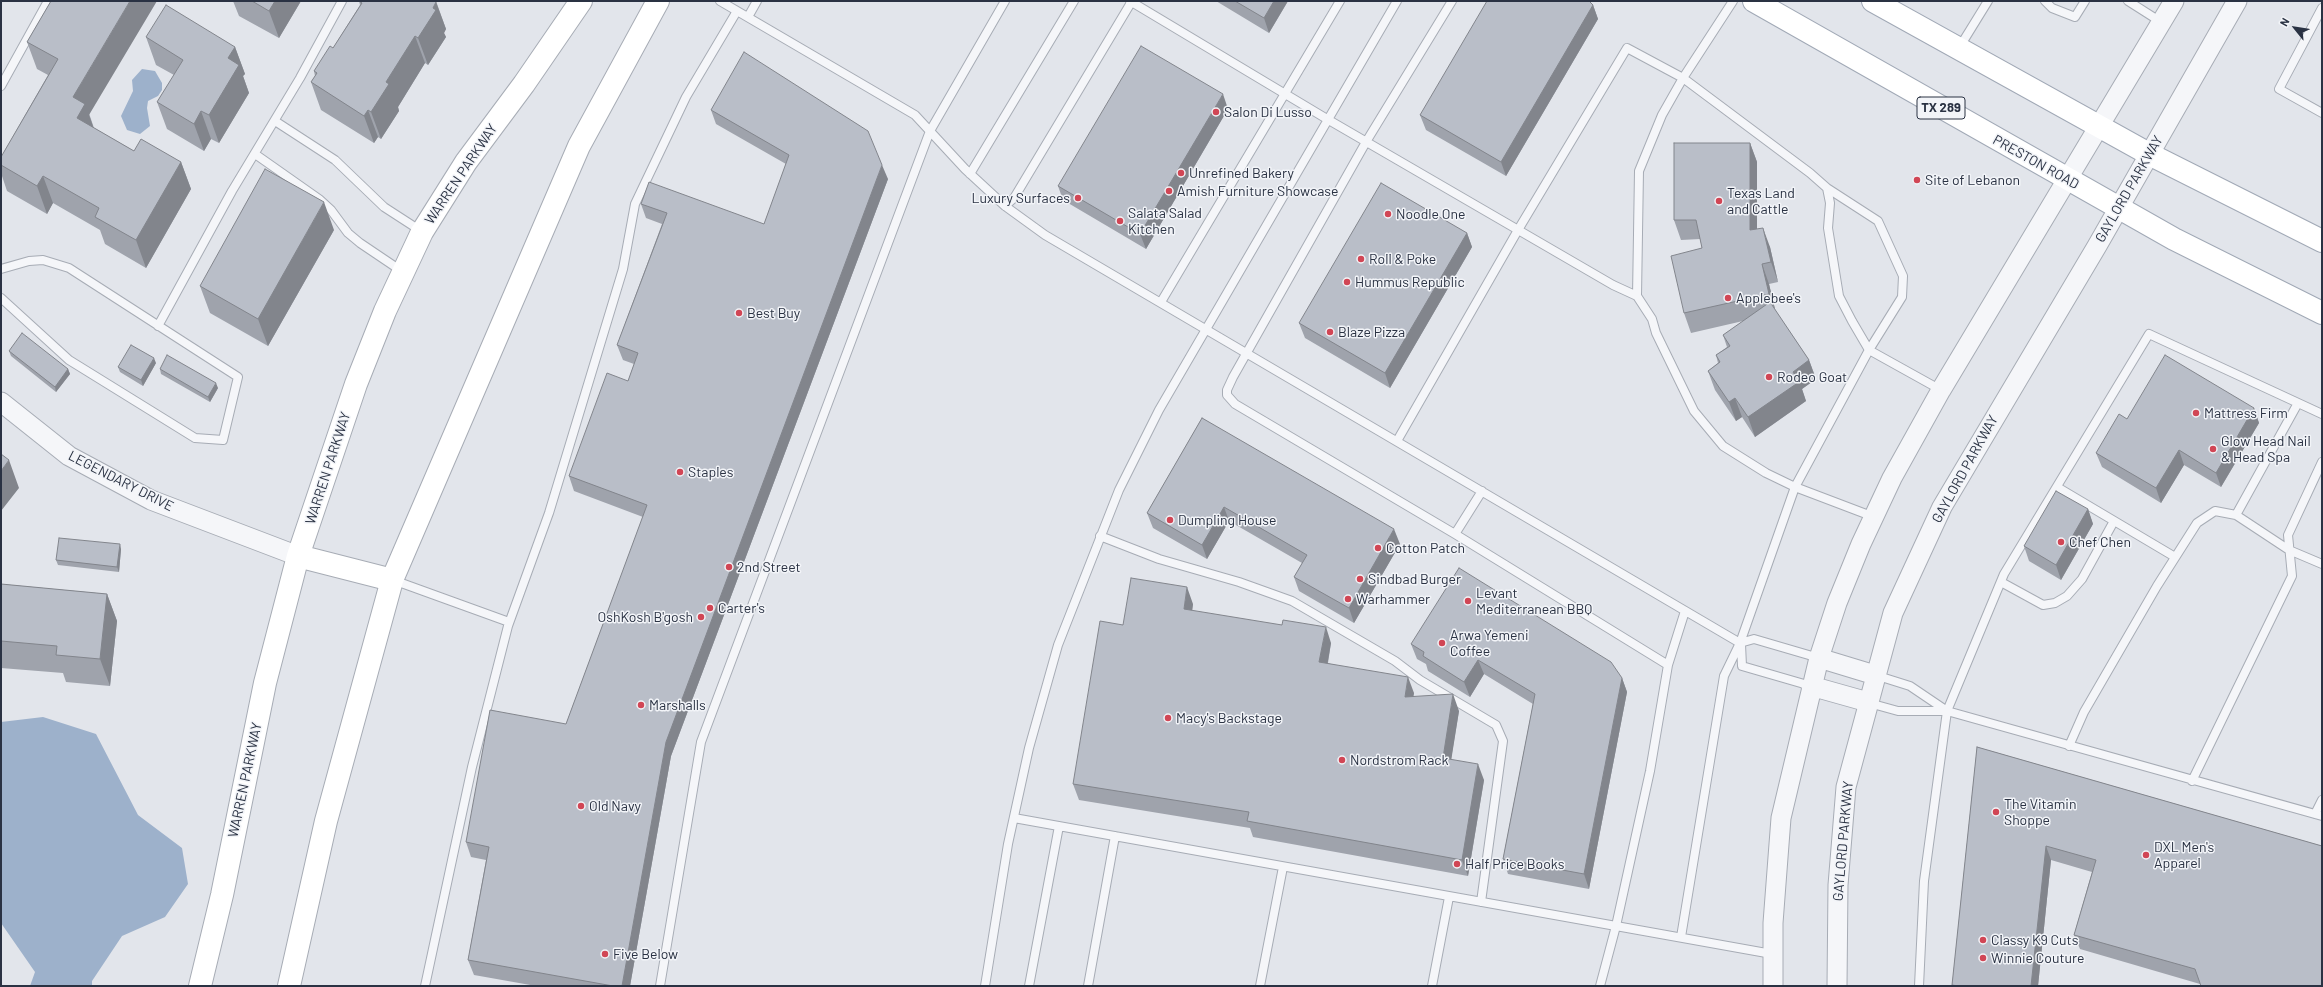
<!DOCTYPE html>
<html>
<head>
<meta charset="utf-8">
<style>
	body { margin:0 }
	#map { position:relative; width:2323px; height:987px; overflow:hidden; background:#e2e5eb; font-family:Barlow,sans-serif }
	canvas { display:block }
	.frame { position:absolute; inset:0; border:2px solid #2a3243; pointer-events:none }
	.north { position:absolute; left:2275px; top:8px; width:40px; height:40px; -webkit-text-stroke:3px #f2f4f8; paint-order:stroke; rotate:300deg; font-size:11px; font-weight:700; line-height:16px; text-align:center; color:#2a3243 }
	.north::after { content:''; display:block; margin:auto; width:14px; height:18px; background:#2a3243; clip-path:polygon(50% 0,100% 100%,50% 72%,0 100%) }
</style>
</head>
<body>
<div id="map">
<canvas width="2323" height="987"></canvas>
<div class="frame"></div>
<div class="north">N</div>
</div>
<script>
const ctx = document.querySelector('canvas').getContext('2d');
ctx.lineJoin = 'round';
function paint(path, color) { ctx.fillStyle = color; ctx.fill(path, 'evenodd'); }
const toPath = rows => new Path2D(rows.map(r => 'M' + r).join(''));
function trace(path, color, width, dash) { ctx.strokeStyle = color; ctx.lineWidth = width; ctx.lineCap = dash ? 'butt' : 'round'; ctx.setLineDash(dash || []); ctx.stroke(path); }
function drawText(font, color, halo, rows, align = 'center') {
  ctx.font = font + ' Barlow,sans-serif'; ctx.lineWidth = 3; ctx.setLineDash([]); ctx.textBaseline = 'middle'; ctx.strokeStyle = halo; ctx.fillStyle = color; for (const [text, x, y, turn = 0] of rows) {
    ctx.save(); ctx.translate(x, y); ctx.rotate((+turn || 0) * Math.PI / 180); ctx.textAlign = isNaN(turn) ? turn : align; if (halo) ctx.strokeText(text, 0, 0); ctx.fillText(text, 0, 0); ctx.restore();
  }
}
const water = toPath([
	[142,69,155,71,162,83,162,90,158,96,148,101,147,108,150,126,140,134,127,130,121,116,133,91,132,80],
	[43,717,96,734,138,815,182,848,188,884,165,917,122,936,92,981,92,986,30,986,35,972,1,923,1,722]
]);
const service = toPath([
	[720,1,915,115,965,169,1005,206,1045,235,1740,643,1754,639,1819,658],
	[1130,1,1327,119,1613,285,1637,296,1652,319,1656,333,1694,411,1723,446,1766,473,1795,487,1874,517],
	[1452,1,1366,142,1233,377,1227,390,1227,395,1235,404,1455,534,1668,665,1650,771,1616,926,1600,986],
	[1733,1,1683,78,1810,173,1827,188,1830,203,1828,228,1839,296,1852,321,1869,350,1941,390],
	[2045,1,2052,8,2075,17,2085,1],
	[2128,1,2161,22],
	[2322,8,2279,89,2322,113],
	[748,17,757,1],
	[1959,48,1988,1],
	[1,86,48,1],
	[275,121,335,160,384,207,421,231],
	[255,154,319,199,331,210,348,233,360,243,403,272],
	[970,174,1074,1],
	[1005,206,1014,198,1132,1],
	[1,269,29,261,43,260,69,268,238,377,223,440,195,438,69,360,1,298],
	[1161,302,1340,1],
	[158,326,232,191,300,78,342,1],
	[1397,441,1518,230,1627,48,1683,78,1662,115,1639,171,1637,296],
	[2057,487,2175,557],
	[2236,515,2289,550,2322,564],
	[1455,534,1482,491],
	[1100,536,1159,559,1239,582,1292,601,1395,661,1420,680,1496,725,1503,741,1481,902],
	[393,580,509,622,472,767,425,986],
	[2001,582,2043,605,2055,603,2067,596,2082,579,2114,521],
	[508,626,549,513,623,269,635,204,686,97,737,11],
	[1741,644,1742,666,1811,686],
	[1668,665,1685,611],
	[1875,675,1910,686,1947,711],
	[1869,703,1898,711,1947,711,2322,816],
	[2069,746,2084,712,2157,586,2197,523,2215,511,2236,515,2298,403],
	[2192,781,2292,576,2288,535,2322,462],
	[2315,814,2322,800],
	[1014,818,1772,954],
	[1681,937,1724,676,1740,643,1795,487,1869,350,1902,297,1903,276,1878,221,1827,188],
	[660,986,701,742,930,131,1005,1],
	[985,986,1008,844,1029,748,1058,645,1119,490,1159,410,1397,1],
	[1029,986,1059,826],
	[1088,986,1115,836],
	[1260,986,1283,867],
	[1432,986,1449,897],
	[1919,986,1924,881,1947,711,2004,574,2149,334,2322,414]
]);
const tertiary = toPath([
	[1,402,69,456,151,500,298,556],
	[1819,658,1875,675],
	[1811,686,1868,702],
	[1773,986,1773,923,1781,818,1819,658,1837,603,1861,544,1892,478,1941,390,2174,1],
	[1837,986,1838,885,1846,787,1893,613,1942,507,2097,246,2237,1]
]);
const secondary = toPath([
	[298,556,392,580],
	[200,986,222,895,265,683,298,556,356,384,385,311,422,232,466,162,524,84,581,1],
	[289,986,326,821,392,580,579,146,658,1]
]);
const primary = toPath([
	[1754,1,2174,239,2322,313],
	[1873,1,2149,154,2322,241]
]);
const wall = toPath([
	[51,1,94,128,134,151,181,162,191,189,146,268,105,244,100,230,53,203,47,214,7,191,1,173,1,157,48,75,37,69,27,42],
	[233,1,301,1,279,38,239,16],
	[359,1,436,1,446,29,444,33,446,37,428,65,425,63,398,107,399,111,381,139,378,137,374,143,321,110,311,82,315,76,314,71,333,48,360,5],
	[1216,1,1288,1,1269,33],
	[1593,5,1598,19,1506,176,1426,130,1420,115],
	[146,37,235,47,245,74,243,76,249,93,219,143,211,139,204,151,167,129,157,102,174,75,156,65],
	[1228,109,1146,249,1063,200,1058,186],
	[711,110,888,179,671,756,630,986,536,986,474,975,468,960,486,860,471,857,466,842,566,724,643,517,574,491,569,476,628,381,634,364,623,360,617,345,662,224,646,218,641,204,764,224,786,164,716,124],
	[1750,143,1757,162,1757,229,1770,247,1778,282,1769,284,1775,310,1809,360,1816,379,1802,389,1806,401,1755,437,1742,417,1736,421,1715,390,1708,371,1718,363,1716,355,1727,347,1723,335,1743,321,1691,333,1684,313,1702,248,1700,239,1681,240,1674,220],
	[334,230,268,346,210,313,200,286],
	[1467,233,1472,247,1390,388,1305,338,1299,323],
	[9,351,68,369,70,374,56,392,11,356],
	[156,363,143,386,120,372,118,367],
	[160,369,218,388,210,402,161,374],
	[2254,408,2259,423,2221,487,2184,465,2161,503,2102,467,2096,453,2127,419],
	[1202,418,1400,544,1354,623,1299,591,1294,577,1302,563,1229,521,1207,559,1153,528,1147,513],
	[2088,509,2093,524,2061,580,2029,561,2024,546],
	[121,549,119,572,58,565,56,560],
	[1,584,107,594,117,621,110,686,66,682,63,673,1,668],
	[1193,604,1192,611,1331,643,1328,663,1414,693,1413,696,1459,711,1451,759,1484,780,1468,876,1253,837,1250,828,1079,800,1073,784,1123,625],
	[1411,644,1622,678,1627,692,1589,889,1508,874,1503,859,1533,704,1484,674,1470,697,1428,671,1426,664,1417,659],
	[1977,747,2322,846,2200,984,2080,949,2074,935,2092,872,2051,860,2038,986,1952,986]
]);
const shadedWall = toPath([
	[130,1,157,1,89,115,95,132,77,118,73,97],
	[275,1,301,1,279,38,269,11],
	[1274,1,1288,1,1269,33,1264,18],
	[436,2,446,29,444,33,446,37,428,65,418,38],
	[1593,5,1598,19,1506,176,1501,162],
	[415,36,425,63,398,107,399,111,381,139,371,112,386,82],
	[235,47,245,74,243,76,249,93,219,143,209,115,228,58],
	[1223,94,1228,109,1146,249,1140,234],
	[368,110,378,137,374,143,364,116],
	[201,111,211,139,204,151,194,124],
	[1750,143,1757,162,1757,250,1750,230],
	[181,162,191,189,146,268,136,240],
	[882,165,888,179,671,756,630,986,622,986,666,742],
	[43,176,53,203,47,214,37,186],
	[324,202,334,230,268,346,258,319],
	[1763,228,1770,247,1778,282,1771,262],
	[1467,233,1472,247,1390,388,1385,373],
	[1762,264,1769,284,1776,313,1769,294],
	[154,358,156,363,143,386,141,380],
	[1809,360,1816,379,1802,389,1806,401,1755,437,1748,417,1793,372],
	[68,369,70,374,56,392,55,387],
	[216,383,218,388,210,402,208,397],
	[1735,398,1742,417,1736,421,1729,402],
	[2254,408,2259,423,2221,487,2216,473],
	[2179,450,2184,465,2161,503,2156,488],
	[9,460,19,488,1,511,1,471],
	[1224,507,1229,521,1207,559,1202,545],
	[2088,509,2093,524,2061,580,2056,565],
	[1394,529,1400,544,1354,623,1349,608],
	[120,544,121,549,119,572,117,567],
	[1187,587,1193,604,1190,626,1184,609],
	[107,594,117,621,110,686,100,659],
	[1326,627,1331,643,1325,678,1319,662],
	[1478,660,1484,674,1470,697,1464,682],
	[1408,677,1414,693,1411,713,1405,697],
	[1622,678,1627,692,1589,889,1584,874],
	[1453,694,1459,711,1449,774,1443,758],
	[1478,764,1484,780,1468,876,1462,860],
	[2046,846,2051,860,2038,986,2031,986]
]);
const building = toPath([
	[51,1,130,1,73,97,85,104,77,118,134,151,141,139,181,162,136,240,95,217,99,208,43,176,37,186,1,165,1,157,58,59,27,42,51,1],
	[252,1,275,1,269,11,252,1],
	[359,1,436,1,436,2,433,8,436,10,418,38,415,36,386,82,389,84,371,112,368,110,364,116,311,82,317,73,314,71,330,46,333,48,362,3,359,1],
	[1235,1,1274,1,1264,18,1235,1],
	[1487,1,1589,1,1593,5,1501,162,1420,115,1487,1],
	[166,5,235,47,228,58,239,65,209,115,201,111,194,124,157,102,183,60,146,37,166,5],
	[1141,46,1223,94,1140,234,1058,186,1141,46],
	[744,52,868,131,882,165,666,742,622,986,613,986,468,960,489,847,466,842,490,710,566,724,647,505,569,476,607,373,628,381,638,353,617,345,667,213,641,204,649,182,764,224,789,155,711,110,744,52],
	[1674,143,1750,143,1750,230,1763,228,1771,262,1762,264,1769,294,1684,313,1671,256,1702,248,1696,220,1674,220,1674,143],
	[265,169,324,202,258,319,200,286,265,169],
	[1381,183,1467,233,1385,373,1299,323,1381,183],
	[1770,302,1809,360,1793,372,1799,382,1748,417,1735,398,1729,402,1708,371,1720,362,1716,355,1730,346,1723,335,1770,302],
	[22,333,68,369,55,387,9,351,22,333],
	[131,345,154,358,141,380,118,367,131,345],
	[167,355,216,383,208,397,160,369,167,355],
	[2165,355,2254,408,2216,473,2179,450,2156,488,2096,453,2119,414,2127,419,2165,355],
	[1202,418,1394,529,1349,608,1294,577,1307,555,1224,507,1202,545,1147,513,1202,418],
	[1,454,9,460,1,471,1,454],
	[2056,491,2088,509,2056,565,2024,546,2056,491],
	[59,538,120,544,117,567,56,560,59,538],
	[1459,568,1611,662,1622,678,1584,874,1503,859,1535,694,1478,660,1464,682,1423,656,1424,652,1411,644,1459,568],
	[1131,578,1187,587,1184,609,1282,625,1283,620,1326,627,1319,662,1408,677,1405,697,1453,694,1443,758,1478,764,1462,860,1247,821,1249,812,1073,784,1100,621,1123,625,1131,578],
	[1,584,107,594,100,659,56,655,57,646,1,641,1,584],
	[1977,747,2322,846,2322,986,2201,986,2195,969,2074,935,2096,860,2046,846,2031,986,1958,986,1952,985,1977,747]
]);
const markers = [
	[1216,112,4,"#d14655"],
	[1181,173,4,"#d14655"],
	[1917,180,4,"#d14655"],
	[1169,191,4,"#d14655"],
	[1078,198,4,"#d14655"],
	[1719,201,4,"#d14655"],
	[1388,214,4,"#d14655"],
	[1120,221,4,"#d14655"],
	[1361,259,4,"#d14655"],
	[1347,282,4,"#d14655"],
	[1728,298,4,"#d14655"],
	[739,313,4,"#d14655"],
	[1330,332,4,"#d14655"],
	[1769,377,4,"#d14655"],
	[2196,413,4,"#d14655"],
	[2213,449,4,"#d14655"],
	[680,472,4,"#d14655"],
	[1170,520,4,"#d14655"],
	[2061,542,4,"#d14655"],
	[1378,548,4,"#d14655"],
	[729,567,4,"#d14655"],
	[1360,579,4,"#d14655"],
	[1348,599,4,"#d14655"],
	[1468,601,4,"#d14655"],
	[710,608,4,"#d14655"],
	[701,617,4,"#d14655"],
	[1442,643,4,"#d14655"],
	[641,705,4,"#d14655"],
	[1168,718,4,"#d14655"],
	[1342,760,4,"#d14655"],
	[581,806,4,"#d14655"],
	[1996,812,4,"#d14655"],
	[2146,855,4,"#d14655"],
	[1457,864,4,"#d14655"],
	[1983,940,4,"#d14655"],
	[605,954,4,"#d14655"],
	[1983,958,4,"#d14655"]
];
const shields = [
	[1941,108,48]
];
const shieldNames = [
	["TX 289",1941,108]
];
const poiNames = [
	["Salon Di Lusso",1224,112],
	["Unrefined Bakery",1189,173],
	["Site of Lebanon",1925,180],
	["Amish Furniture Showcase",1177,191],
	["Texas Land",1727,193],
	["and Cattle",1727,209],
	["Luxury Surfaces",1070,198,"right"],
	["Salata Salad",1128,213],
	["Kitchen",1128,229],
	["Noodle One",1396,214],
	["Roll & Poke",1369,259],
	["Hummus Republic",1355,282],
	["Applebee's",1736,298],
	["Best Buy",747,313],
	["Blaze Pizza",1338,332],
	["Rodeo Goat",1777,377],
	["Mattress Firm",2204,413],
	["Glow Head Nail",2221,441],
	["& Head Spa",2221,457],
	["Staples",688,472],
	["Dumpling House",1178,520],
	["Chef Chen",2069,542],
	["Cotton Patch",1386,548],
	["2nd Street",737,567],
	["Sindbad Burger",1368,579],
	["Levant",1476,593],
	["Mediterranean BBQ",1476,609],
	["Warhammer",1356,599],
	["Carter's",718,608],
	["OshKosh B'gosh",693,617,"right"],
	["Arwa Yemeni",1450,635],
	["Coffee",1450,651],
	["Marshalls",649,705],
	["Macy's Backstage",1176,718],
	["Nordstrom Rack",1350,760],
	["The Vitamin",2004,804],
	["Shoppe",2004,820],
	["Old Navy",589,806],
	["DXL Men's",2154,847],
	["Apparel",2154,863],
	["Half Price Books",1465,864],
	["Classy K9 Cuts",1991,940],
	["Five Below",613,954],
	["Winnie Couture",1991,958]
];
const streetNames = [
	["PRESTON ROAD",2036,162,29],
	["WARREN PARKWAY",461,174,-56],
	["GAYLORD PARKWAY",2129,189,-60],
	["WARREN PARKWAY",328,468,-72],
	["GAYLORD PARKWAY",1965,469,-61],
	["LEGENDARY DRIVE",121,481,27],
	["WARREN PARKWAY",245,780,-78],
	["GAYLORD PARKWAY",1843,841,-85]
];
paint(water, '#9db1cb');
trace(service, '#a7acb5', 10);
trace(tertiary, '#a7acb5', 21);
trace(secondary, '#a7acb5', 24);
trace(primary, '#a1a9b6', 24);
trace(service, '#f5f6f9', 8);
trace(tertiary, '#f5f6f9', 19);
trace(secondary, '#fff', 22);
trace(primary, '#fff', 22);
paint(wall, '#9fa3ac');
paint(shadedWall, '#82858c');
paint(building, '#b9bec8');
trace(building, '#82858c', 1);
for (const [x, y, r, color] of markers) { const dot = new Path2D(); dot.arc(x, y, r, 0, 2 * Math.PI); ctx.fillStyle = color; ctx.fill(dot); trace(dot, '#f2f4f8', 1.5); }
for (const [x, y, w] of shields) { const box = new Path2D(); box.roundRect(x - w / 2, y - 11, w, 22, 3); ctx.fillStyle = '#f2f4f8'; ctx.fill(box); trace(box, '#2a3243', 1); }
drawText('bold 13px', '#2a3243', null, shieldNames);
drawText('14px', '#2a3243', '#f2f4f8', poiNames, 'left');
drawText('14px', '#2a3243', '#f2f4f8', streetNames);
</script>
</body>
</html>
